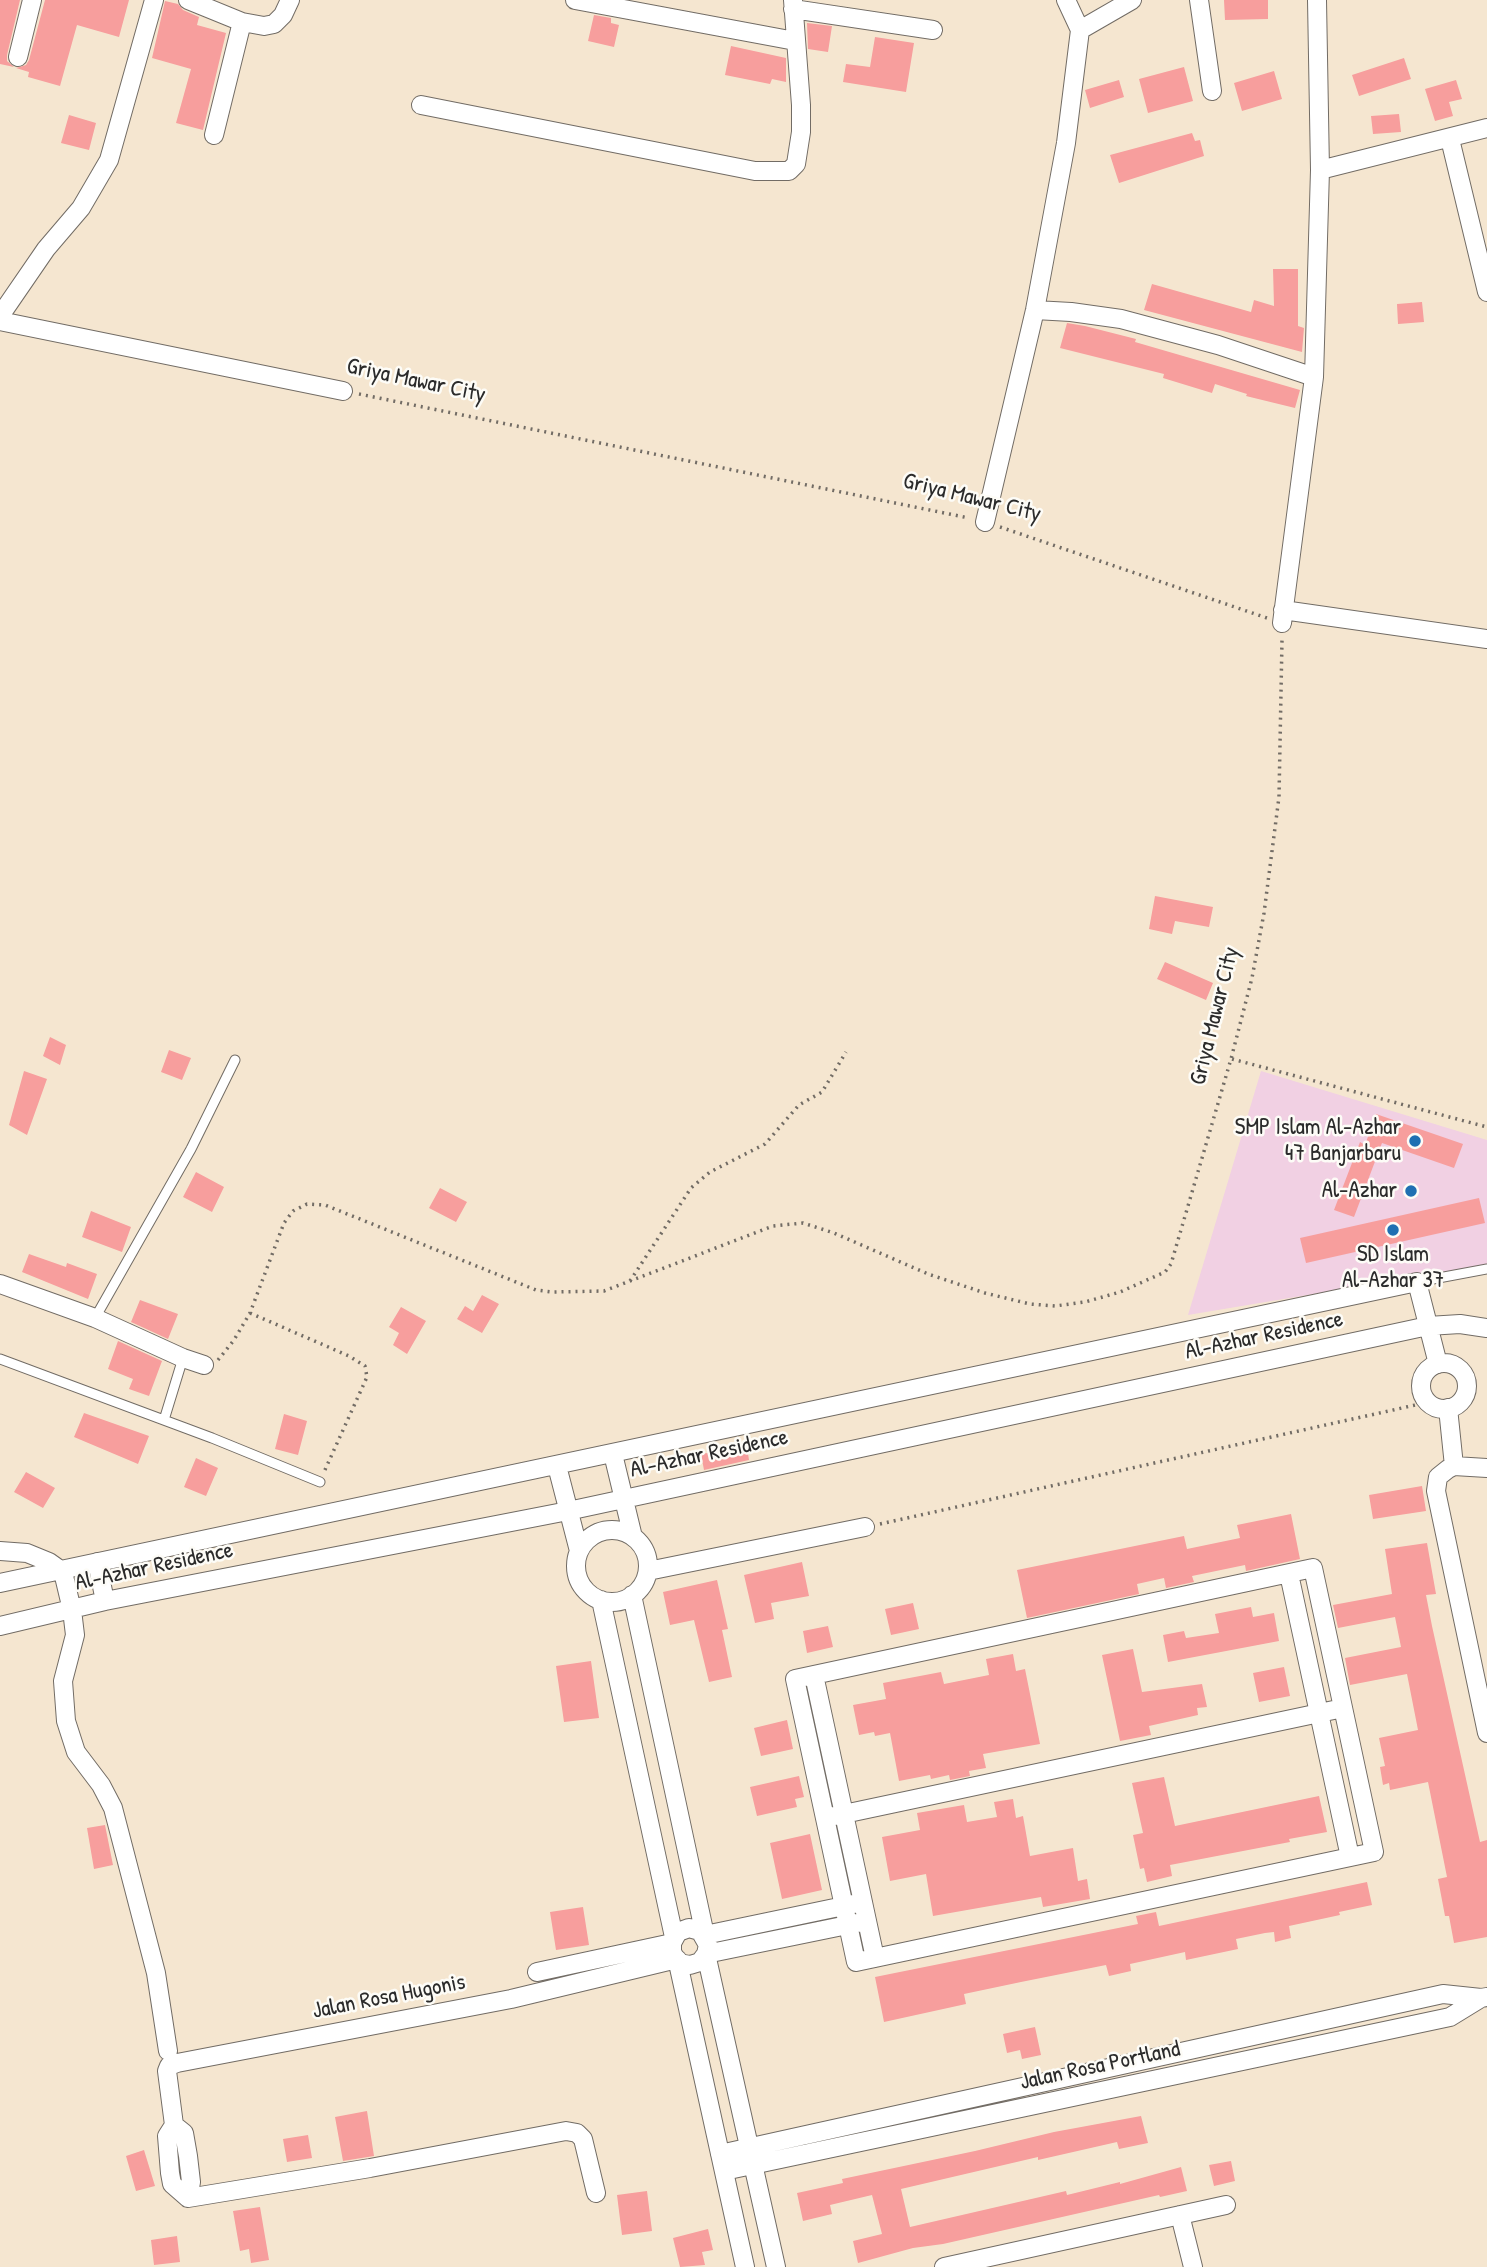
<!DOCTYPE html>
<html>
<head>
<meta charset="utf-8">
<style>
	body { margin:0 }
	canvas { display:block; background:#f5e6d0 }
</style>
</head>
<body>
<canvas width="1487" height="2267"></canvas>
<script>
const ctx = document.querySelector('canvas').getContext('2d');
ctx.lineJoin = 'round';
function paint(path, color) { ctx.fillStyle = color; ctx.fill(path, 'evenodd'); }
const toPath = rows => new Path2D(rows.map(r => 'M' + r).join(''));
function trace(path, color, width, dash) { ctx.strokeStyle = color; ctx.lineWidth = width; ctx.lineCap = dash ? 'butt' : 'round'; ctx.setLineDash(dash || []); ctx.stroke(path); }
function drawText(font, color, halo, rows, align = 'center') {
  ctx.font = font + ' "Patrick Hand",sans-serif'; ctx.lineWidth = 5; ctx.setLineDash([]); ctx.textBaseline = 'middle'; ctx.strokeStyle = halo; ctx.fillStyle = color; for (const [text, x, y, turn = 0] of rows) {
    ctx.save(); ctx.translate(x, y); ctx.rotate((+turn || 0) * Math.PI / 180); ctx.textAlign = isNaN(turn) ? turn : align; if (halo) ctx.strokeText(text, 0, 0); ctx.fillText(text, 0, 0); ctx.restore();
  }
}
const built = toPath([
	[1261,1071,1487,1140,1487,1265,1188,1315]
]);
const building = toPath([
	[0,0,20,0,7,55,7,61,14,67,0,64],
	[45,0,129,0,119,37,77,25,60,86,28,77,29,72,16,68,26,65,29,60],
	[1224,0,1268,0,1268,19,1225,20],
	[165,1,178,4,183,10,199,17,197,25,226,33,203,130,176,123,191,69,152,58],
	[594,15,611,18,611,23,619,25,614,47,588,41],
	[807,23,832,26,828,52,808,49],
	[875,37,914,43,906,92,843,82,846,64,870,67],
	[731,46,786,58,786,82,772,79,770,84,725,75],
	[1404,58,1411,79,1359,96,1352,75],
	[1184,67,1193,101,1148,113,1139,79],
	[1274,71,1282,99,1242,111,1234,83],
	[1119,80,1124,97,1090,108,1085,90],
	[1456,80,1462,99,1449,102,1453,116,1435,121,1425,89],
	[1399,114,1401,132,1373,134,1371,116],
	[69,115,96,123,89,150,61,143],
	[1192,133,1195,141,1200,140,1204,156,1119,183,1110,155],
	[1273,269,1298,269,1298,326,1304,328,1302,352,1144,310,1152,284,1251,312,1254,300,1274,306],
	[1422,302,1424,322,1398,324,1397,304],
	[1067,323,1085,326,1136,339,1135,342,1300,390,1295,408,1246,396,1247,394,1215,384,1212,393,1163,378,1164,374,1060,348],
	[1155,896,1213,907,1209,927,1175,921,1172,934,1149,929],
	[1165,962,1213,983,1206,1000,1157,979],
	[50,1037,66,1045,60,1065,43,1056],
	[169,1050,191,1058,182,1080,161,1072],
	[24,1071,47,1079,27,1135,9,1125],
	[1376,1114,1463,1144,1454,1168,1382,1143,1354,1217,1334,1210,1360,1142,1365,1145],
	[196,1172,224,1187,212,1212,183,1197],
	[440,1188,467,1202,456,1222,429,1208],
	[1479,1198,1485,1223,1306,1263,1300,1238],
	[91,1211,131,1227,122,1252,82,1237],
	[29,1254,66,1267,67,1263,97,1274,88,1299,22,1272],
	[482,1295,499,1304,482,1333,457,1319,465,1306,473,1311],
	[140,1300,178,1314,168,1339,131,1322],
	[401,1307,426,1321,407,1354,393,1345,399,1333,389,1327],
	[118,1341,162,1361,149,1396,129,1389,133,1379,108,1369],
	[84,1413,149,1436,138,1464,74,1437],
	[284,1414,307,1421,298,1455,275,1449],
	[747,1447,749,1460,704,1470,701,1454],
	[196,1458,218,1468,206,1496,184,1487],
	[26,1472,55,1488,43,1508,14,1492],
	[1422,1486,1426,1511,1373,1519,1369,1495],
	[1291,1514,1300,1559,1246,1571,1245,1565,1192,1576,1194,1582,1166,1588,1164,1578,1137,1584,1139,1594,1027,1618,1017,1570,1184,1536,1187,1549,1240,1538,1237,1525],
	[1427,1543,1436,1594,1426,1595,1432,1626,1480,1842,1487,1840,1487,1937,1454,1943,1449,1916,1445,1916,1438,1879,1447,1877,1428,1782,1390,1790,1389,1783,1383,1785,1380,1767,1385,1766,1379,1738,1418,1730,1407,1674,1350,1685,1345,1658,1401,1647,1395,1617,1338,1628,1333,1605,1392,1594,1385,1549],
	[802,1562,809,1596,771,1603,774,1619,755,1623,744,1575],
	[717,1580,728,1629,722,1630,732,1677,709,1682,694,1620,670,1625,663,1592],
	[913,1603,919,1629,891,1635,885,1609],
	[1251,1607,1253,1617,1274,1613,1279,1641,1168,1662,1163,1635,1184,1631,1186,1638,1219,1633,1215,1614],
	[828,1626,833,1647,807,1653,803,1631],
	[1133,1649,1142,1692,1202,1684,1207,1707,1197,1708,1198,1715,1149,1726,1151,1735,1120,1741,1102,1655],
	[1013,1654,1016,1671,1025,1669,1040,1744,983,1754,986,1768,969,1771,970,1776,950,1780,949,1775,931,1779,930,1775,899,1781,890,1733,875,1736,874,1732,859,1735,853,1705,886,1699,883,1683,941,1672,944,1684,989,1675,986,1659],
	[591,1661,599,1718,564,1722,556,1666],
	[1284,1667,1290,1696,1259,1702,1253,1673],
	[787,1720,793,1749,761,1756,754,1728],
	[799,1776,804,1797,795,1799,797,1807,757,1816,750,1787],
	[1164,1777,1175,1826,1319,1796,1327,1832,1289,1839,1290,1842,1170,1865,1172,1876,1147,1882,1144,1868,1140,1869,1133,1835,1143,1833,1132,1783],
	[1013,1799,1016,1818,1023,1816,1030,1856,1073,1848,1078,1881,1087,1879,1090,1899,1043,1907,1041,1897,933,1916,926,1874,890,1881,882,1837,920,1830,917,1813,964,1805,967,1822,997,1817,994,1802],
	[105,1825,113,1865,94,1869,87,1828],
	[810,1834,822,1890,782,1899,770,1843],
	[1367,1882,1372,1905,1339,1912,1340,1915,1289,1926,1291,1938,1275,1942,1274,1932,1265,1933,1236,1939,1238,1949,1186,1960,1185,1952,1130,1964,1131,1971,1109,1976,1106,1965,1021,1982,964,1994,966,2004,884,2022,875,1977,1138,1924,1136,1916,1156,1912,1159,1926],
	[583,1907,589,1945,556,1950,550,1912],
	[1035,2027,1041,2055,1022,2059,1020,2050,1007,2053,1003,2034],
	[367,2111,374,2156,343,2161,335,2117],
	[1141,2116,1148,2143,1119,2149,1117,2142,1038,2160,1038,2157,901,2189,910,2227,1066,2191,1067,2195,1120,2182,1120,2184,1181,2167,1187,2191,1160,2197,1159,2195,943,2244,913,2248,858,2263,853,2241,882,2234,872,2195,830,2205,832,2214,803,2221,797,2193,843,2183,842,2179,975,2151,1054,2132],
	[308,2135,312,2158,287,2162,283,2139],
	[144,2150,155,2186,136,2191,126,2156],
	[1231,2161,1235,2181,1214,2186,1209,2165],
	[647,2191,652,2231,622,2235,617,2195],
	[260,2207,269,2260,251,2263,249,2249,240,2251,233,2211],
	[708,2229,713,2250,702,2252,705,2265,680,2267,673,2238],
	[177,2236,180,2262,154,2265,151,2240]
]);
const path = toPath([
	[359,394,969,518],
	[1000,527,1267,618],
	[1232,1059,1487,1127],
	[630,1281,691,1188,710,1172,765,1144,799,1105,822,1092,846,1052],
	[250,1313,349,1356,365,1366,367,1377,324,1472],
	[218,1360,234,1340,250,1313,284,1223,293,1211,307,1204,325,1205,536,1290,552,1292,604,1291,773,1226,803,1223,834,1233,928,1274,985,1293,1030,1304,1055,1306,1085,1302,1120,1292,1165,1272,1171,1264,1231,1059,1252,978,1264,913,1279,797,1282,640],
	[880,1524,1429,1402]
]);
const lane = toPath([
	[1417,1282,1487,1269],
	[95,1318,191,1149,235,1060],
	[0,1359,212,1438,320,1482],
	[164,1420,183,1358]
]);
const street = toPath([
	[188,0,242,22,264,26,274,24,283,15,290,0],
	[575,0,795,41],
	[1199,0,1212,91],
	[793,9,933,30],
	[1080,30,1132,0],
	[18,57,32,0],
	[421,105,755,171,789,171,796,164,801,132,801,105,793,0],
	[214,135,242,22],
	[1450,139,1487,292],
	[1320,170,1487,128],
	[1035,310,1071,312,1121,319,1218,345,1314,377],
	[0,316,46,249,81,208,109,160,154,0],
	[0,321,343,391],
	[985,522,1035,310,1066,143,1080,30,1066,0],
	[1283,610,1487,639],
	[1282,623,1314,377,1320,170,1317,0],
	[0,1284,95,1318,183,1358,204,1365],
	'1421 1386a23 23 0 1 1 46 0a23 23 0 1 1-46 0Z',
	[1448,1408,1454,1466],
	[613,1454,633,1537],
	[557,1466,579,1551],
	[1487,1468,1454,1466,1448,1469,1438,1477,1436,1491,1487,1733],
	'576 1566a36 36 0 1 1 72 0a36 36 0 1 1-72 0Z',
	[0,1551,27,1553,49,1562,63,1572,72,1610,75,1635,63,1681,66,1721,76,1752,101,1785,113,1808,156,1973,168,2051],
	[97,1562,105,1601],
	[1313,1568,1374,1852,856,1962,795,1679,1313,1568],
	[648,1571,865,1527],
	[1289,1574,1350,1857],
	[0,1583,1417,1282,1438,1364],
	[632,1595,705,1935,863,1902],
	[601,1600,674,1937],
	[0,1626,105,1601,568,1511,1428,1326,1460,1324,1487,1328],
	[814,1675,875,1958],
	[825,1818,1343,1708],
	[678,1963,690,1965,700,1962,706,1954,708,1945,700,1931,689,1928,678,1932,672,1943,672,1952,678,1963,745,2267],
	[537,1972,672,1943],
	[174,2125,184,2133,188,2156,191,2182,188,2198],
	[720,2154,1443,1994,1481,1998],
	[724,2171,1450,2017,1481,1998,1487,1997],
	[596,2193,583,2139,577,2133,566,2131,370,2168,188,2198,172,2184,170,2173,167,2136,174,2125,167,2071,169,2066,177,2063,511,1999,677,1959],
	[1180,2215,1193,2267],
	[776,2267,706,1954,867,1921],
	[944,2267,1226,2205]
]);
const markers = [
	[1415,1141,7,"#1f6fb2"],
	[1411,1191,7,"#1f6fb2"],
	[1393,1230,7,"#1f6fb2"]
];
const streetNames = [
	["Griya Mawar City",416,381,12],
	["Griya Mawar City",972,498,14],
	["Griya Mawar City",1215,1016,-76],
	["Al-Azhar Residence",1264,1336,-12],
	["Al-Azhar Residence",709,1454,-12],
	["Al-Azhar Residence",154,1567,-12],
	["Jalan Rosa Hugonis",389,1997,-11],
	["Jalan Rosa Portland",1100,2066,-12]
];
const poiNames = [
	["SMP Islam Al-Azhar",1401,1128],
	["47 Banjarbaru",1401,1154],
	["Al-Azhar",1397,1191],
	["SD Islam",1393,1255,"center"],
	["Al-Azhar 37",1393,1281,"center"]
];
paint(built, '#f1d0e3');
paint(building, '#f79e9d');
trace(lane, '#726c65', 11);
trace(street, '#726c65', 20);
trace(path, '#726c65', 3.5, [2, 5]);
trace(lane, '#fff', 9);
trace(street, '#fff', 18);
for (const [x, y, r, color] of markers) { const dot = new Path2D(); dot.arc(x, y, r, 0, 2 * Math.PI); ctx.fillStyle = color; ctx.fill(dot); trace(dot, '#fdfcf7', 2.5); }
drawText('23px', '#2b2b2b', '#fdfcf7', streetNames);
drawText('23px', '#2b2b2b', '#fdfcf7', poiNames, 'right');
</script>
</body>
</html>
